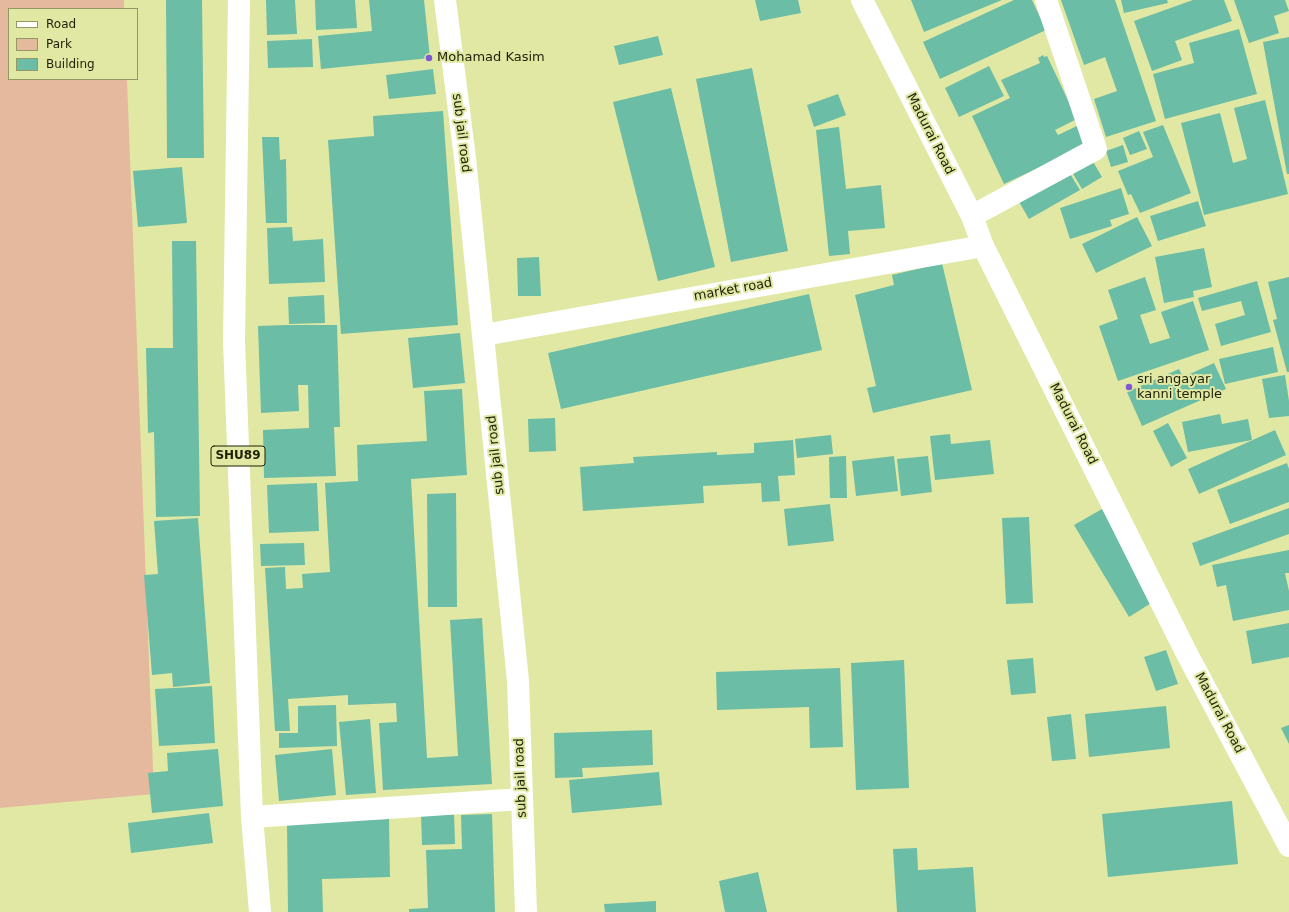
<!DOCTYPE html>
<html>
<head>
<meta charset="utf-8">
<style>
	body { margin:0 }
	#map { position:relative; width:1289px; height:912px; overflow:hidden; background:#e1e8a4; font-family:"DejaVu Sans",sans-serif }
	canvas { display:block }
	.legend { position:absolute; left:8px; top:8px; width:130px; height:72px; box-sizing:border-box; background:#e1e8a4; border:1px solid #939864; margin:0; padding:5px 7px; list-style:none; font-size:12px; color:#1e2005 }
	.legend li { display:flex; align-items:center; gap:8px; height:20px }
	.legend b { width:20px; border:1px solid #939864 }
</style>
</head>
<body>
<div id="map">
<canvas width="1289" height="912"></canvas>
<ul class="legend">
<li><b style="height:5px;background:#fff"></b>Road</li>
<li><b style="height:11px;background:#e5b99e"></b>Park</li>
<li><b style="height:11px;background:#6bbda5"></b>Building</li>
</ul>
</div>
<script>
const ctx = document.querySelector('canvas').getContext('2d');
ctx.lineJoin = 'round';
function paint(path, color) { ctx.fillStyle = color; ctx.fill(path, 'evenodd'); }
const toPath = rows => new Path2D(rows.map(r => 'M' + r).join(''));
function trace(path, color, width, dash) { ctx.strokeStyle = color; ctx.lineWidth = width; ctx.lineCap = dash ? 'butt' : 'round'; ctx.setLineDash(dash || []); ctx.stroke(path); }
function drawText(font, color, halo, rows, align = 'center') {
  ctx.font = font + ' "DejaVu Sans",sans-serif'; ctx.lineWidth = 4; ctx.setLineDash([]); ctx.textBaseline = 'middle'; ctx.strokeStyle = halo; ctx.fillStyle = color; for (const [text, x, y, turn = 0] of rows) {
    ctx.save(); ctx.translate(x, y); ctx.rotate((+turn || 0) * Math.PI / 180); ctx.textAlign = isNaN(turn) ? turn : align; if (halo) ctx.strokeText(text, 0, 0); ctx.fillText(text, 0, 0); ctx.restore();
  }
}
const green = toPath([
	[0,0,124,0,124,9,9,9,9,79,127,79,154,794,0,808]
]);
const building = toPath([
	[166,0,202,0,204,158,167,158],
	[266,0,295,0,297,34,267,35],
	[315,0,355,0,357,28,316,30],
	[369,0,424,0,430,58,321,69,318,36,372,31],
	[755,0,798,0,801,13,760,21],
	[911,0,1002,0,924,32],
	[1014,0,1032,0,1046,30,940,79,923,42],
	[1061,0,1115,0,1156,121,1106,137,1094,99,1117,91,1105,57,1084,65],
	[1121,0,1167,0,1168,3,1124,13],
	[1193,0,1224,0,1232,21,1175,41,1182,60,1152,71,1134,21],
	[1234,0,1285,0,1289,11,1274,16,1279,33,1249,43],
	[1239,29,1257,94,1165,119,1153,74,1194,63,1189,43],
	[658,36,663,55,619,65,614,46],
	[1289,37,1289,174,1287,174,1263,42],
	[312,39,313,67,268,68,267,41],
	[1043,55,1044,57,1047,56,1077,119,1055,130,1058,135,1079,125,1089,144,1004,184,972,116,1010,98,1001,80,1040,63,1038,58],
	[989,66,1004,96,959,117,945,88],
	[752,68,788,251,731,262,696,79],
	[433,69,436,94,389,99,386,75],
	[671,88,715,267,658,281,613,102],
	[838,94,846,115,814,127,807,105],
	[1265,100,1288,194,1204,215,1181,123,1220,113,1233,163,1247,159,1234,108],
	[443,111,458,325,341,334,328,140,374,136,373,116],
	[1163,125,1191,193,1140,213,1131,194,1128,195,1118,171,1153,157,1143,132],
	[839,127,846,189,881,185,885,228,848,231,850,254,829,256,816,130],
	[1139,131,1147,149,1130,155,1123,138],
	[262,137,279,137,280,160,286,159,287,223,266,223],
	[1123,145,1128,162,1111,167,1106,151],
	[1092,160,1102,177,1082,189,1072,172],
	[182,167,187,223,138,227,133,171],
	[1069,172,1080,190,1029,219,1018,200],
	[1121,188,1129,214,1110,220,1112,226,1070,239,1060,208],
	[1198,201,1206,226,1158,241,1150,216],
	[1137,217,1152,246,1096,273,1082,244],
	[292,227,293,241,323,239,325,282,269,284,267,228],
	[172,241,196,241,200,516,156,517,154,432,148,433,146,348,173,348],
	[1204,248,1212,287,1193,291,1194,297,1164,303,1155,257],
	[539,257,541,296,518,296,517,258],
	[942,263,972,390,873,413,867,388,876,386,855,295,894,285,892,275],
	[1145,277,1156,310,1140,315,1150,344,1170,338,1161,312,1193,301,1209,350,1118,381,1099,326,1118,319,1108,290],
	[1289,277,1289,372,1287,372,1273,320,1277,319,1268,282],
	[1257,281,1271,332,1221,346,1215,324,1245,315,1241,301,1202,311,1198,298],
	[809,294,822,350,561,409,548,353],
	[324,295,325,323,289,324,288,297],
	[286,325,337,325,340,427,334,427,336,476,264,478,263,430,309,428,308,385,298,385,299,411,261,413,258,326],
	[460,333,465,383,413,388,408,338],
	[1273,347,1278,372,1225,384,1219,359],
	[1214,363,1226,389,1142,426,1127,392,1179,369,1183,377],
	[1285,375,1289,401,1289,416,1269,418,1262,379],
	[462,389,467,475,411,479,427,758,458,756,450,620,482,618,492,784,383,790,379,723,397,722,396,703,348,705,348,695,288,699,290,731,275,731,265,568,285,567,286,589,303,588,302,574,330,572,325,483,358,481,357,445,427,441,424,391],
	[1220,414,1222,424,1248,419,1252,440,1188,452,1182,422],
	[555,418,556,451,529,452,528,419],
	[1168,423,1187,458,1171,467,1153,431],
	[1275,430,1286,455,1199,494,1188,469],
	[950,434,951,444,990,440,994,474,935,480,930,436],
	[831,435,833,454,797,458,795,439],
	[793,440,795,475,778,476,780,501,762,502,761,483,703,486,704,503,583,511,580,467,634,463,633,457,717,452,717,455,754,453,754,443],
	[846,456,847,498,830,498,829,457],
	[894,456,898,491,856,496,852,461],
	[928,456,932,492,901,496,897,459],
	[1287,463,1289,469,1289,502,1230,524,1217,490],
	[317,483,319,531,269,533,267,485],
	[456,493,457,607,428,607,427,494],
	[830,504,834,541,788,546,784,509],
	[1289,508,1289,534,1200,566,1192,543],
	[1102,509,1156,600,1129,617,1074,525],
	[1029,517,1033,603,1006,604,1002,518],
	[198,518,210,683,173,687,172,673,152,675,144,575,158,574,154,521],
	[304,543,305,565,261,566,260,544],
	[1289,550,1289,573,1285,573,1289,591,1289,610,1233,621,1226,585,1217,587,1212,565],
	[1289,623,1289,657,1252,664,1246,631],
	[1166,650,1178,684,1156,691,1144,657],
	[1033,658,1036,693,1011,695,1007,660],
	[904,660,909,788,856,790,851,663],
	[840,668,843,747,810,748,809,707,717,710,716,672],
	[212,686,215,743,159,746,155,689],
	[336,705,337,746,279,748,279,733,298,733,298,706],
	[1166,706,1170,748,1089,757,1085,714],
	[1071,714,1076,759,1052,761,1047,717],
	[370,719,376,793,346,795,339,722],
	[1289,725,1289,744,1281,728],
	[652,730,653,765,582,768,583,777,555,778,554,733],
	[218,749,223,806,152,813,148,773,168,771,167,753],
	[332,749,336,795,279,801,275,755],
	[659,772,662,805,572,813,569,780],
	[1232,801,1238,864,1108,877,1102,814],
	[454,812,455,844,422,845,421,813],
	[209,813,213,843,131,853,128,823],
	[492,814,495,912,409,912,409,909,428,908,426,850,462,849,461,815],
	[389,819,390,877,322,879,323,912,288,912,287,823],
	[917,848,918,870,973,867,976,912,897,912,893,849],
	[758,872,767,912,725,912,719,881],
	[656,901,656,912,605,912,604,904]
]);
const street = toPath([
	[972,216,1096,149,1046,0],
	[484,335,983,246],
	[252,817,522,799]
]);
const secondary = toPath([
	[862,0,972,216,983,246,1186,652,1289,846]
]);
const primary = toPath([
	[239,0,234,341,252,817,260,912],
	[445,0,465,158,518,681,526,912]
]);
const markers = [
	[429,58,4,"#7d59d3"],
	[1129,387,4,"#7d59d3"]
];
const shields = [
	[238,456,54]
];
const shieldNames = [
	["SHU89",238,456]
];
const poiNames = [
	["Mohamad Kasim",437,58],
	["sri angayar",1137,380],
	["kanni temple",1137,395]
];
const streetNames = [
	["sub jail road",461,133,83],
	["Madurai Road",930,134,63],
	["market road",733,290,-10],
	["Madurai Road",1073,424,63],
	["sub jail road",496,455,-96],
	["Madurai Road",1219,713,62],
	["sub jail road",521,778,-92]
];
paint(green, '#e5b99e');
paint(building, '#6bbda5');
trace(street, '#fff', 22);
trace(secondary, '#fff', 22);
trace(primary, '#fff', 22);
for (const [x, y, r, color] of markers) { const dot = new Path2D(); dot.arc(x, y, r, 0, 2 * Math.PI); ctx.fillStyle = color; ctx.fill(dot); trace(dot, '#e1e8a4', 1.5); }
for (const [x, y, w] of shields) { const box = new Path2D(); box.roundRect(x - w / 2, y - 10, w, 20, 3); ctx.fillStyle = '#e1e8a4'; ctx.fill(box); trace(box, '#1e2005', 1); }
drawText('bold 12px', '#1e2005', null, shieldNames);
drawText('13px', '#1e2005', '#e1e8a4', poiNames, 'left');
drawText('13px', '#1e2005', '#e1e8a4', streetNames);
</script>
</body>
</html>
